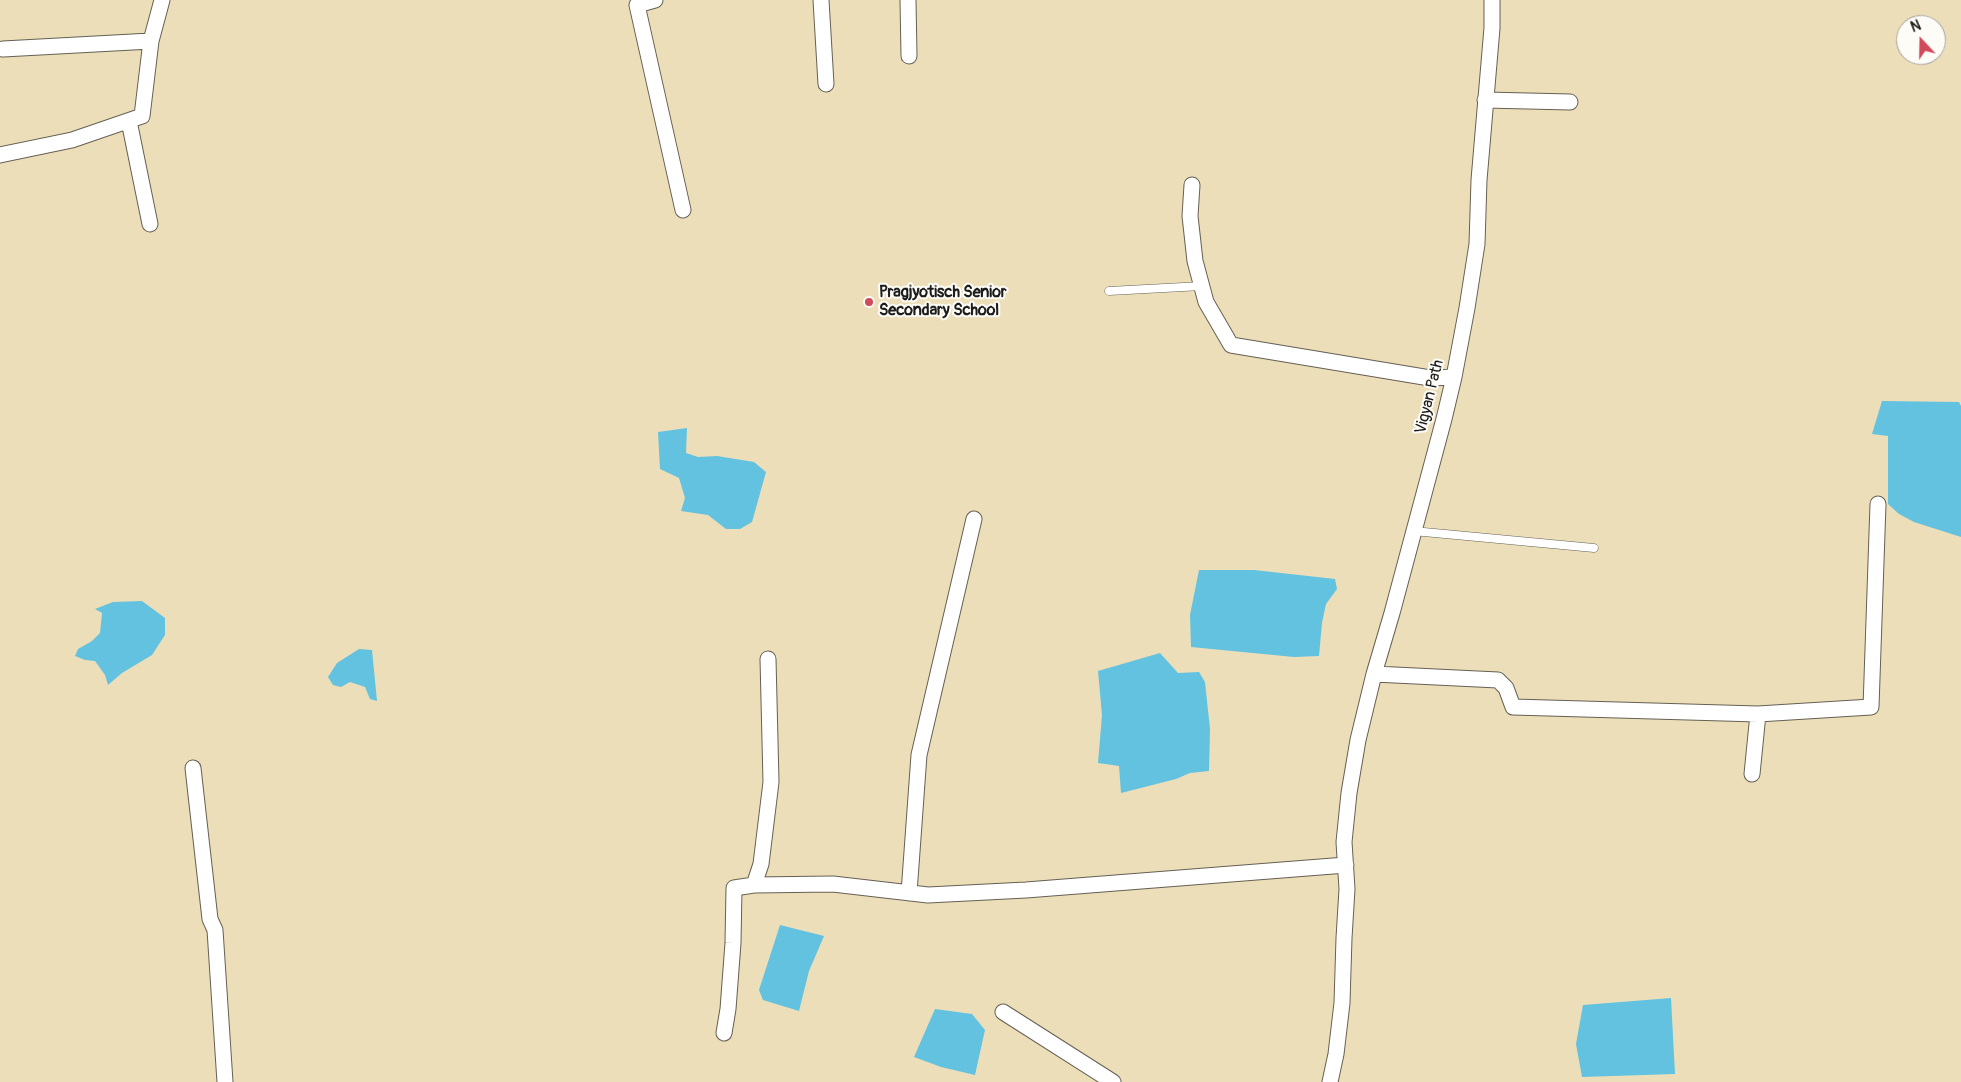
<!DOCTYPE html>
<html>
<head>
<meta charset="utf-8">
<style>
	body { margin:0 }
	#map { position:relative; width:1961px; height:1082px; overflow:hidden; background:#eddeba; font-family:Pangolin,sans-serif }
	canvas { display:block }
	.north { position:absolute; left:1896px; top:15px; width:50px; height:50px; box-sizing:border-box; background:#fdfcf7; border:1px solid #a3a29f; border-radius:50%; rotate:339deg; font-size:14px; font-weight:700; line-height:20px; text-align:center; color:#1c1c1c }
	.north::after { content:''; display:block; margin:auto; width:18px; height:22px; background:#d1495b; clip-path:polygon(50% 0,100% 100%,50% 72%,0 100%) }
</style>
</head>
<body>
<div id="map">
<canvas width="1961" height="1082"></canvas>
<div class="north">N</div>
</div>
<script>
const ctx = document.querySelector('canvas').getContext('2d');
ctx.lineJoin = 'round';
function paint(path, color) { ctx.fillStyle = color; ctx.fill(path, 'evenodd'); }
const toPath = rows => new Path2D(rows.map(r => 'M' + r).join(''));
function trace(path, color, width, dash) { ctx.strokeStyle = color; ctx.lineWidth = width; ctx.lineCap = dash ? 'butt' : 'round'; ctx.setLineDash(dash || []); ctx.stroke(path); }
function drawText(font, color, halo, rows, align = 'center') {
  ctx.font = font + ' Pangolin,sans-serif'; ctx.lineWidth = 4; ctx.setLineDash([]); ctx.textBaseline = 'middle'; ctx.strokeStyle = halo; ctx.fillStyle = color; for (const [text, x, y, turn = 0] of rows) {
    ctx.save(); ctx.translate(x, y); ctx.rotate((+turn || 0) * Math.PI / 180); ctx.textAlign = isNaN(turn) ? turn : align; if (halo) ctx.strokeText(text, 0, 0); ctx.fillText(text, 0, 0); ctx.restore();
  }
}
const water = toPath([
	[1882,401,1959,402,1961,406,1961,537,1914,522,1899,514,1888,504,1888,436,1872,434],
	[687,428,686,453,698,457,717,456,754,462,766,472,752,522,740,529,726,529,708,515,681,511,685,498,679,478,660,469,658,432],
	[1199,570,1254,570,1335,579,1337,589,1326,604,1322,623,1319,656,1294,657,1191,647,1190,615],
	[142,601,165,618,165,635,152,655,122,673,108,685,105,675,95,661,85,660,75,656,78,649,92,641,100,633,102,613,95,609,113,602],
	[359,649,372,650,377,701,370,699,365,687,350,682,341,687,333,685,328,677,337,663],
	[1160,653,1178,673,1199,672,1205,682,1210,729,1209,771,1190,773,1176,779,1121,793,1119,766,1098,763,1102,715,1098,671],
	[780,925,824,936,809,971,799,1011,763,1000,759,990],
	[1671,998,1675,1074,1582,1077,1576,1044,1583,1005],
	[935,1009,972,1014,985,1030,975,1075,941,1067,914,1057]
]);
const lane = toPath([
	[1109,291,1202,286],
	[1413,531,1594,548]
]);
const street = toPath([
	[655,0,637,5,683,210],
	[821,0,826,84],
	[908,0,909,56],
	[3,49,151,41],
	[1485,100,1570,102],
	[129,121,150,224],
	[0,155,72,140,142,116,151,41,162,0],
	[1192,185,1190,216,1195,261,1206,302,1231,345,1430,378,1454,377],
	[1374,674,1498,680,1506,688,1513,707,1758,714,1871,707,1878,504],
	[193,768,210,919,215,930,225,1082],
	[1752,774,1758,714],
	[754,885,761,864,771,782,768,659],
	[909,893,919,755,974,519],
	[1003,1012,1113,1082],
	[724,1033,728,1009,733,943,734,888,754,885,833,884,928,895,1026,890,1346,865],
	[1330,1082,1336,1054,1342,1003,1344,938,1347,889,1344,842,1349,793,1358,740,1374,674,1392,613,1444,419,1454,377,1467,308,1477,244,1479,180,1492,28,1492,0]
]);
const markers = [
	[869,302,5,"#d1495b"]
];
const poiNames = [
	["Pragjyotisch Senior",879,293],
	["Secondary School",879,311]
];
const streetNames = [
	["Vigyan Path",1430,397,-76]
];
paint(water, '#62c2e0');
trace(lane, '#656053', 9);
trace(street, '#656053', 17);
trace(lane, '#fff', 8);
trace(street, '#fff', 15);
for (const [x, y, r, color] of markers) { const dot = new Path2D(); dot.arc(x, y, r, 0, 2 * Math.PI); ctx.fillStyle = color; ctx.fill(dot); trace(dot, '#fdfcf7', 2); }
drawText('bold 16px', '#1c1c1c', '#fdfcf7', poiNames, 'left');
drawText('16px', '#1c1c1c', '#fdfcf7', streetNames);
</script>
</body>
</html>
